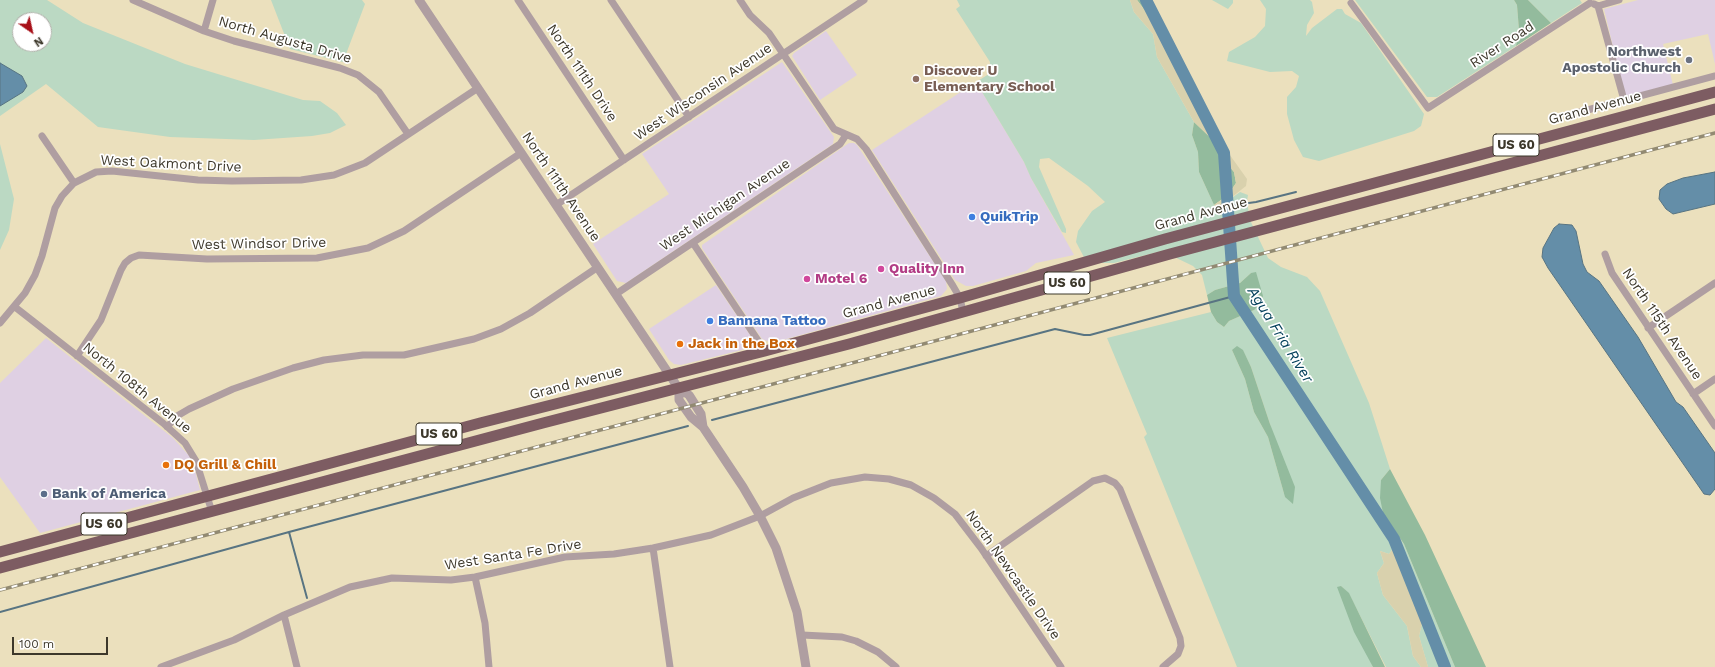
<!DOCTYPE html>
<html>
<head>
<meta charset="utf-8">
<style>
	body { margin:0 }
	#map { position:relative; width:1715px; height:667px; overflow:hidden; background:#ebe0bd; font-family:"Work Sans",sans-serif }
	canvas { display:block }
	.north { position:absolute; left:12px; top:12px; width:40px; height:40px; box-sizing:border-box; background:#fff; border:1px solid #b1afaa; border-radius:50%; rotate:146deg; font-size:11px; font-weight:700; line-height:16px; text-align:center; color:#3d382b }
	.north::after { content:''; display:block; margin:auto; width:14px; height:18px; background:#a71019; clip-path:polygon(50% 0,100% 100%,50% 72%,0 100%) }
	.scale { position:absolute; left:12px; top:637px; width:96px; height:18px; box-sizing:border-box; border:2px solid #3d382b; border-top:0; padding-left:5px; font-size:12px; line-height:14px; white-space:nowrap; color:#3d382b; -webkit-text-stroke:3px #fff; paint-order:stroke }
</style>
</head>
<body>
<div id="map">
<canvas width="1715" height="667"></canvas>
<div class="north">N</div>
<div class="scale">100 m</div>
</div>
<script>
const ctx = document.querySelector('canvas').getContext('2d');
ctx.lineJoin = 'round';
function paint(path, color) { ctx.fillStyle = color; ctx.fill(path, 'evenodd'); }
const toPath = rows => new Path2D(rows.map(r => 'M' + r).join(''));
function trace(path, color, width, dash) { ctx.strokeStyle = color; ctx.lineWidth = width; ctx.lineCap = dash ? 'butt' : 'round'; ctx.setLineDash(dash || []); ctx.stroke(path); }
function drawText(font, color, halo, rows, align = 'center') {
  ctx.font = font + ' "Work Sans",sans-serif'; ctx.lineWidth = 3.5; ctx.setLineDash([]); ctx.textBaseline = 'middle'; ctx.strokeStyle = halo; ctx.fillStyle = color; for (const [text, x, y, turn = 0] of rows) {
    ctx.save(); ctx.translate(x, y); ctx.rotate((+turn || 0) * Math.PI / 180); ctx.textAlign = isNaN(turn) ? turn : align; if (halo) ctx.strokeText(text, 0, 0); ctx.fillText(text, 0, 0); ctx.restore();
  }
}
const commercial = toPath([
	[1638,0,1715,0,1715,64,1708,34,1663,44,1673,85,1625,97,1604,9],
	[826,31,857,75,820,100,792,56,794,53],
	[782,62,834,137,833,144,626,283,617,281,593,244,669,194,642,154],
	[976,82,1024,162,1031,178,1074,255,1036,263,1026,271,973,286,966,286,955,280,872,150],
	[849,143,854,143,857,145,946,281,947,289,941,296,772,343,762,339,717,271,702,248,702,245],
	[716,285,752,338,750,346,742,350,681,365,674,364,669,360,649,329],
	[46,338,173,438,192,459,200,490,40,533,0,477,0,383]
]);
const green = toPath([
	[0,0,47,0,83,23,185,64,303,100,320,101,337,113,346,125,330,133,312,136,254,140,170,137,98,127,46,84,0,116],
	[20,20,44,20,44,44,20,44],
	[271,0,362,0,365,4,343,62,290,49],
	[957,0,1130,0,1134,12,1153,34,1157,57,1194,122,1192,135,1198,152,1199,172,1214,205,1218,208,1240,192,1248,195,1247,201,1250,220,1268,258,1281,267,1307,277,1320,291,1369,403,1390,469,1381,480,1383,513,1404,544,1455,667,1428,667,1419,636,1426,606,1416,584,1392,550,1389,554,1380,551,1384,563,1377,573,1383,595,1407,626,1413,656,1421,667,1386,667,1349,594,1341,586,1373,667,1237,667,1144,437,1147,434,1107,338,1211,312,1217,322,1224,327,1229,321,1254,310,1251,273,1240,283,1215,290,1207,295,1202,275,1193,266,1162,251,1114,263,1087,263,1076,242,1078,231,1092,211,1105,202,1088,186,1049,158,1040,159,1039,167,1066,229,1066,233,1062,232,1031,178,1024,162,976,82,989,74,990,62,956,9,960,6],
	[1232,350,1243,351,1251,367,1270,424,1285,497,1268,437,1254,412,1245,379],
	[1212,0,1233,0,1233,3,1228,9],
	[1260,0,1310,0,1312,2,1314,13,1307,25,1306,36,1312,28,1337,9,1342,9,1345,14,1361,23,1424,114,1421,126,1414,131,1319,161,1303,157,1294,140,1287,114,1287,97,1296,87,1299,76,1292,71,1270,72,1227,61,1229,52,1255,37,1265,26,1266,9],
	[1355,0,1514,0,1517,5,1519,30,1516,46,1437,97,1427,97],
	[1528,0,1580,0,1582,3,1551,23],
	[0,144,14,199,9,230,0,250]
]);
const forest = toPath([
	[1137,0,1145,0,1162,26,1205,104,1216,135,1205,120,1191,91,1166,50,1158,28],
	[1514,0,1528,0,1551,23,1516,46,1519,30,1517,5],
	[1194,122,1215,142,1224,160,1234,172,1236,183,1228,195,1214,205,1199,172,1198,152,1192,135],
	[1256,272,1263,296,1260,304,1254,310,1229,321,1224,327,1217,322,1211,312,1207,295,1215,290,1240,283,1251,273],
	[1237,346,1243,350,1251,367,1270,424,1295,487,1293,504,1285,497,1268,437,1254,412,1245,379,1232,350],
	[1390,469,1425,535,1486,667,1455,667,1404,544,1383,513,1380,498,1381,480],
	[1341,586,1349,593,1385,667,1373,667,1354,632,1337,587]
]);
const sand = toPath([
	[1130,0,1137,0,1158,28,1166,50,1191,91,1205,120,1247,179,1246,186,1218,208,1214,205,1228,195,1236,183,1234,172,1224,160,1215,142,1194,122,1157,57,1153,34,1134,12],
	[1399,542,1426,606,1419,636,1428,667,1421,667,1413,656,1407,626,1383,595,1377,573,1384,563,1380,551,1389,554,1392,550,1391,546]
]);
const water = toPath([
	[0,63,22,76,27,86,23,92,0,106,0,63],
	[1715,172,1715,204,1673,214,1666,209,1659,199,1660,190,1667,184,1683,178,1715,172],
	[1559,224,1572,225,1576,231,1583,264,1587,272,1599,281,1638,337,1676,402,1683,407,1715,453,1715,489,1710,495,1704,494,1548,268,1542,257,1543,248,1554,228,1559,224]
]);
const stream = toPath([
	[1227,206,1256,202,1296,192],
	[712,420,1055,329,1084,335,1090,335,1234,296],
	[289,532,307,598],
	[0,612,289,532,688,426]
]);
const river = toPath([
	[1146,0,1224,153,1234,296,1394,539,1445,667]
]);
const minor = toPath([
	[133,0,204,31,234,41,340,68,358,75,379,92,408,134],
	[518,0,624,160],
	[611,0,689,117],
	[740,0,750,15,769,33,834,129,857,139,866,149,953,286,960,298,963,312],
	[1351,3,1428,108,1590,3],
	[1594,4,1598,6,1619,0],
	[1598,6,1624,100],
	[204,31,213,0],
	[1580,112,1715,76],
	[42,136,74,183],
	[556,205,864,0],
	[693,243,765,351],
	[1605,254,1612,273,1715,426],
	[616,294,840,144,846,135],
	[15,307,163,423,185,443,196,461,212,512],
	[0,323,25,293,35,275,42,256,55,208,62,196,74,183,96,172,112,171,198,180,232,181,301,180,334,175,365,163,478,88],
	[1648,328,1715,283],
	[77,356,101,320,121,270,125,263,131,258,139,255,207,259,317,258,368,248,404,231,521,153],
	[1693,394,1715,379],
	[167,427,177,416,189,409,233,389,293,368,324,360,363,355,404,355,474,339,501,329,530,313,598,267],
	[653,548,670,667],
	[986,556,1093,481,1105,478,1115,483,1120,489,1180,638,1181,646,1178,654,1163,667],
	[475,577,485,623,489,667],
	[284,615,297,667],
	[802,635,842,637,856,641,878,652,896,667],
	[161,667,234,640,284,615,350,587,392,578,451,580,475,577,565,557,614,554,653,548,711,535,737,525,760,516,793,498,831,483,865,477,889,479,911,485,934,498,955,514,981,548,1061,667]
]);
const tertiary = toPath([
	[419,0,679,389,689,395,701,414,703,427],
	[679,389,679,400,691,417,703,427,743,487,760,516,776,548,797,612,806,667]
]);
const trunk = toPath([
	[0,552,480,423,765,351,960,298,1165,239,1715,92],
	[0,568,543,423,849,344,1170,254,1715,109]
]);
const rail = toPath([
	[0,590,1715,133]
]);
const markers = [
	[1689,60,4,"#6b7280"],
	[916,79,4,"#8d6e63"],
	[972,217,4,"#3f7fe0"],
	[881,269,4,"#d1479c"],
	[807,279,4,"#d1479c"],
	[710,321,4,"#3f7fe0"],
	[680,344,4,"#e8710a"],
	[166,465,4,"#e8710a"],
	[44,494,4,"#5c6f8a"]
];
const shields = [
	[1516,145,46],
	[1067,283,46],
	[439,434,46],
	[104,524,46]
];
const shieldNames = [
	["US 60",1516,145],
	["US 60",1067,283],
	["US 60",439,434],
	["US 60",104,524]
];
const streetNames = [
	["North Augusta Drive",285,40,16],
	["River Road",1502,45,-33],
	["North 111th Drive",582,73,56],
	["West Wisconsin Avenue",703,92,-34],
	["Grand Avenue",1595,108,-15],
	["West Oakmont Drive",171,164,3],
	["North 111th Avenue",561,187,56],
	["West Michigan Avenue",725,205,-34],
	["Grand Avenue",1201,214,-15],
	["West Windsor Drive",259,244,-1],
	["Grand Avenue",889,302,-15],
	["North 115th Avenue",1662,324,56],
	["Grand Avenue",576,383,-15],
	["North 108th Avenue",137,388,39],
	["West Santa Fe Drive",513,555,-9],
	["North Newcastle Drive",1013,575,55]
];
const worshipNames = [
	["Northwest",1681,52],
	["Apostolic Church",1681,68]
];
const educationNames = [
	["Discover U",924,71],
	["Elementary School",924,87]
];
const shopNames = [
	["QuikTrip",980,217],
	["Bannana Tattoo",718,321]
];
const hotelNames = [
	["Quality Inn",889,269],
	["Motel 6",815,279]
];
const foodNames = [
	["Jack in the Box",688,344],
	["DQ Grill & Chill",174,465]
];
const serviceNames = [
	["Bank of America",52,494]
];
const waterNames = [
	["Agua Fria River",1280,335,58]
];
paint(commercial, '#dfd0e3');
paint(green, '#bbd9c3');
paint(forest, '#93bb9d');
paint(sand, '#d9d1ad');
paint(water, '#648ea8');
trace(water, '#587482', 1);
trace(stream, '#587482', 2);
trace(river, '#648ea8', 12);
trace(minor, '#af9ea1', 7);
trace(tertiary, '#af9ea1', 9);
trace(trunk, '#7d5c62', 11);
trace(rail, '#928a72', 3.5);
trace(rail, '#fff', 2, [6]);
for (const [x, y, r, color] of markers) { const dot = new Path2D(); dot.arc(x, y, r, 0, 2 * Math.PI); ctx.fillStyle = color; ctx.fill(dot); trace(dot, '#fff', 1.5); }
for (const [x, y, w] of shields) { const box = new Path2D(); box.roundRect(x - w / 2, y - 11, w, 22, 3); ctx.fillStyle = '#fff'; ctx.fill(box); trace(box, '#3d382b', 1); }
drawText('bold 13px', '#3d382b', null, shieldNames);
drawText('14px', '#3d382b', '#fff', streetNames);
drawText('bold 14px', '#5b616d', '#fff', worshipNames, 'right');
drawText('bold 14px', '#785e54', '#fff', educationNames, 'left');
drawText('bold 14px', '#366cbe', '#fff', shopNames, 'left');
drawText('bold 14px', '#b23c85', '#fff', hotelNames, 'left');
drawText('bold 14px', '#c56008', '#fff', foodNames, 'left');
drawText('bold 14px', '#4e5e75', '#fff', serviceNames, 'left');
drawText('italic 15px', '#05415c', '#fff', waterNames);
</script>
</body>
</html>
